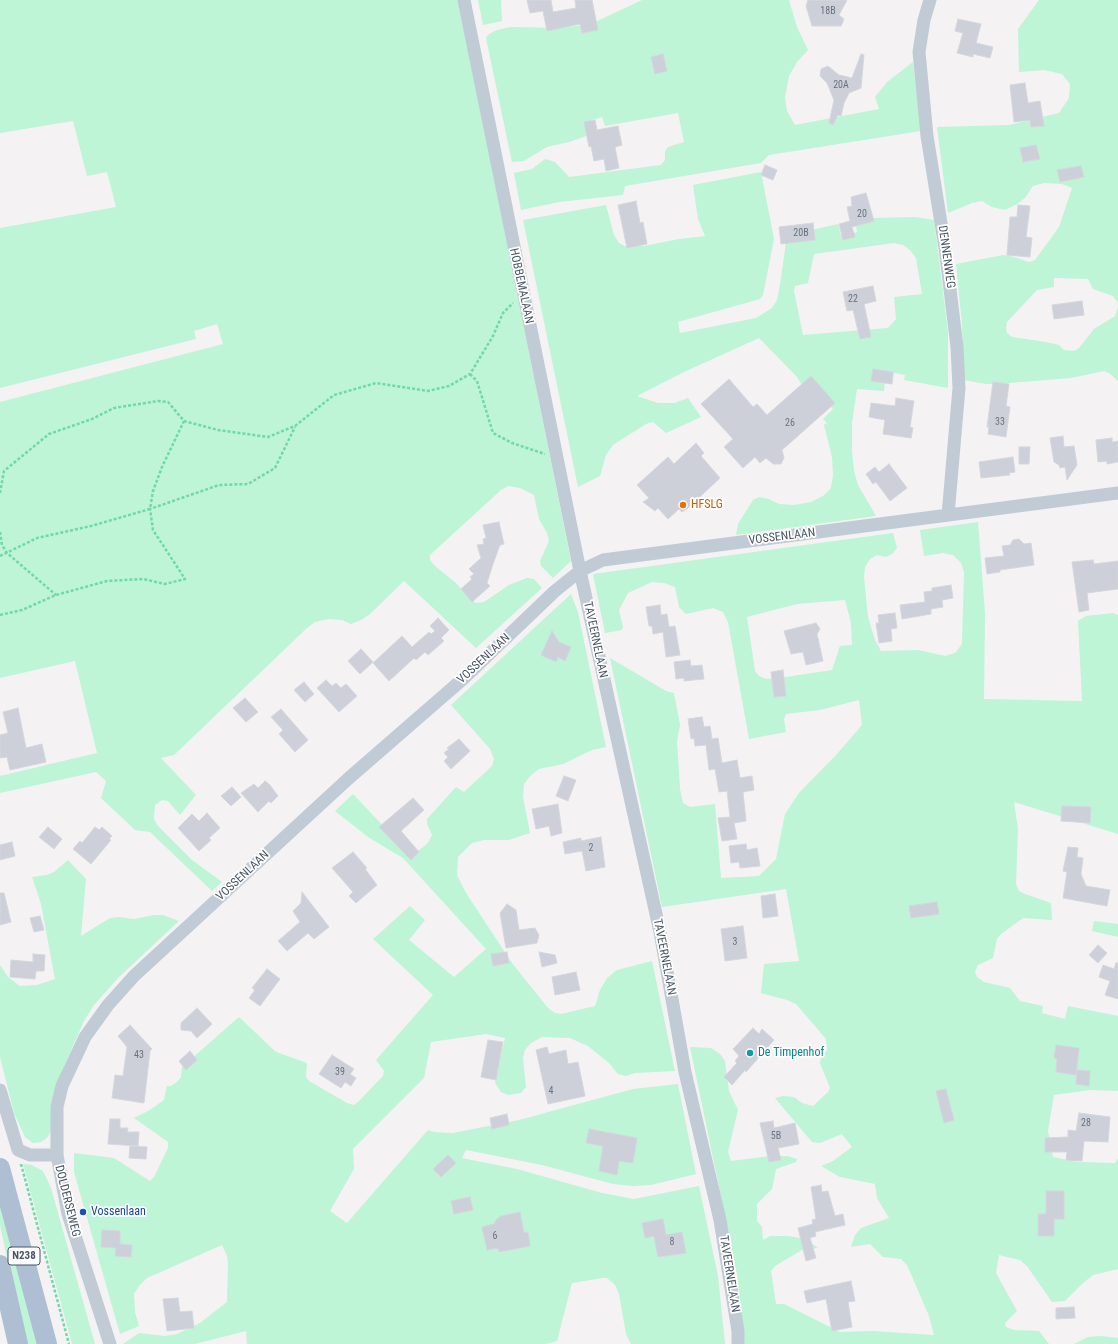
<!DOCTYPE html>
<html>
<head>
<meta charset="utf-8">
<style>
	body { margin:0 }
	canvas { display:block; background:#f4f2f2 }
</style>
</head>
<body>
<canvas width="1118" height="1344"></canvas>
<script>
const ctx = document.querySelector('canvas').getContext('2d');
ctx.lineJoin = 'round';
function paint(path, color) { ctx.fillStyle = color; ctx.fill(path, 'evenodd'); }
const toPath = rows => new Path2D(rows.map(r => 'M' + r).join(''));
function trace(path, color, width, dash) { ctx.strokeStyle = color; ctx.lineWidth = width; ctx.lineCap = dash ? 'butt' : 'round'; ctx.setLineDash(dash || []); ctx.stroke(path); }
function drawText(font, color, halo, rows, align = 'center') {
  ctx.font = font + ' "Roboto Condensed",sans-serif'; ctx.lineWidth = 3.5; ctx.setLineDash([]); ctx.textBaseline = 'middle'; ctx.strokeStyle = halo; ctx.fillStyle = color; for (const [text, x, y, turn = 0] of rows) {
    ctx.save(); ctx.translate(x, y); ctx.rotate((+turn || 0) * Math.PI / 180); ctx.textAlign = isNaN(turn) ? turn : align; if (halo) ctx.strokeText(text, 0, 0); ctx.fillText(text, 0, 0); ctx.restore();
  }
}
const green = toPath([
	[0,0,458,0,571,561,553,578,541,566,540,561,549,541,547,533,539,519,534,495,520,488,508,486,501,490,430,555,430,560,435,566,456,583,470,599,476,603,484,602,509,585,527,578,534,579,542,588,476,648,404,581,370,614,361,620,351,624,342,620,329,619,315,622,306,629,174,755,161,758,196,795,180,815,168,801,162,800,155,805,154,819,158,826,192,860,222,882,212,891,150,832,135,830,101,798,106,781,96,772,0,793,0,776,97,753,75,661,0,678,0,402,223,344,217,324,194,331,196,339,0,388,0,228,116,207,107,172,87,176,73,121,0,133],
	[478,0,501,0,502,21,483,25],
	[642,0,789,0,797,27,808,50,797,62,789,76,785,98,787,111,795,125,879,109,875,97,887,82,913,62,921,131,769,155,761,163,625,186,623,195,559,202,521,210,514,173,532,169,545,159,555,162,569,177,661,165,665,160,665,151,668,147,684,142,678,113,605,126,602,117,585,122,589,135,569,142,547,147,524,161,512,162,486,38,489,34,497,30,511,27,561,28,591,24],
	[1039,0,1118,0,1118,303,1113,296,1093,289,1088,279,1054,278,1054,287,1037,290,1007,322,1006,328,1007,333,1012,337,1046,342,1059,345,1064,350,1074,351,1079,348,1094,329,1115,316,1118,306,1118,381,1109,373,1104,371,1071,378,997,384,986,384,964,380,962,324,956,264,1003,255,1011,256,1029,262,1035,260,1059,227,1072,188,1062,184,1044,183,1033,186,1025,198,1017,204,1005,210,992,207,982,201,972,203,948,213,937,127,1009,125,1059,113,1069,98,1070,84,1062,74,1044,70,1019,72,1018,29],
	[761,172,774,239,763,295,760,299,678,322,680,333,756,318,772,308,777,300,780,285,786,242,785,236,838,224,841,236,857,232,855,221,875,218,915,217,934,220,948,332,948,388,904,380,905,375,894,373,893,379,885,378,884,391,857,389,852,423,852,451,854,471,858,485,876,516,736,535,738,524,753,500,759,497,769,499,779,504,794,505,811,502,823,496,831,488,833,475,832,457,824,425,827,423,823,419,833,409,820,395,812,402,797,377,759,338,684,372,637,396,658,403,674,403,688,398,701,417,666,433,653,422,646,424,613,445,606,455,600,476,578,487,523,220,606,205,614,235,619,243,625,246,644,246,679,239,705,236,698,219,693,185],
	[894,243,903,245,910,250,916,258,922,294,894,297,896,319,888,328,803,335,794,291,795,286,808,283,814,254],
	[978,522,985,613,984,699,1082,701,1078,621,1086,616,1113,613,1118,615,1118,834,1014,802,1018,829,1016,884,1019,891,1025,894,1051,903,1052,920,1023,918,1001,934,997,939,993,958,978,965,975,972,977,977,984,982,1010,988,1020,1001,1043,1006,1042,1013,1065,1019,1068,1006,1118,1016,1118,1091,1090,1090,1054,1095,1048,1131,1053,1157,1078,1162,1115,1163,1118,1158,1118,1269,1093,1275,1082,1284,1065,1301,1052,1302,1027,1266,1020,1260,999,1255,996,1273,1017,1311,1005,1323,1006,1327,1014,1330,1039,1331,1049,1344,744,1344,738,1279,690,1047,711,1048,720,1054,725,1061,729,1091,738,1110,728,1152,731,1161,771,1156,788,1156,797,1159,796,1162,776,1169,772,1189,757,1204,757,1221,762,1227,763,1240,770,1236,788,1236,806,1239,818,1248,802,1250,775,1266,771,1271,776,1304,784,1304,840,1332,873,1331,934,1335,929,1316,907,1265,901,1259,883,1257,870,1244,851,1247,855,1235,861,1228,889,1218,877,1198,875,1184,840,1177,821,1166,833,1161,852,1147,842,1134,820,1143,812,1142,775,1098,783,1096,794,1097,802,1103,813,1106,828,1092,830,1088,820,1063,821,1057,827,1050,826,1039,796,1004,787,1000,761,993,764,964,799,961,786,889,662,907,610,658,666,691,674,693,680,725,677,741,680,789,683,803,690,807,715,804,721,878,759,876,776,859,785,814,799,793,837,754,862,725,859,700,820,710,786,714,784,719,786,732,749,739,728,622,723,612,713,608,686,614,679,607,675,587,664,583,652,582,628,593,619,610,623,627,622,630,605,633,593,574,893,533,897,548,892,554,886,557,877,555,870,559,865,567,864,577,868,617,875,640,881,651,918,650,945,656,955,653,962,644,964,572,961,563,953,555,943,553,924,556,920,530],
	[845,600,851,623,852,645,840,646,832,670,779,678,766,679,759,676,755,671,747,617,797,604],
	[571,594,578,612,606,747,592,750,563,764,539,769,530,776,524,784,523,797,530,833,509,840,484,840,472,843,458,857,457,875,466,893,512,963,548,1008,555,1013,561,1014,595,1006,600,990,607,978,617,970,652,961,675,1071,635,1073,626,1076,618,1074,609,1063,588,1046,570,1038,542,1037,531,1043,525,1050,523,1058,526,1087,521,1093,508,1095,501,1092,495,1083,505,1038,486,1034,431,1042,424,1078,353,1149,354,1169,330,1211,347,1223,428,1130,433,1132,453,1133,519,1120,633,1089,678,1084,696,1174,651,1185,633,1186,613,1184,542,1165,466,1150,462,1158,517,1169,602,1193,634,1199,699,1186,718,1276,725,1344,631,1344,626,1334,619,1294,615,1285,607,1278,603,1278,572,1283,557,1341,546,1344,247,1344,246,1331,195,1344,123,1344,139,1333,165,1336,177,1334,200,1323,227,1302,228,1264,227,1256,222,1245,147,1278,139,1286,134,1294,135,1312,139,1326,120,1334,74,1172,74,1153,114,1158,150,1181,154,1177,168,1148,168,1142,134,1118,150,1110,164,1100,167,1086,171,1086,177,1082,181,1077,182,1067,239,1017,276,1052,307,1063,306,1077,309,1081,347,1103,354,1105,359,1101,383,1076,384,1071,376,1060,433,995,373,939,410,906,425,920,409,940,454,977,486,949,403,858,368,837,335,811,353,794,407,851,418,851,428,843,432,835,427,824,427,819,456,787,464,792,492,766,494,759,490,749,451,705],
	[68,860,86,879,81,936,110,918,119,917,134,919,154,915,163,915,179,921,119,977,94,1005,84,1021,65,1064,58,1085,51,1131,47,1138,41,1142,33,1143,25,1137,14,1113,0,1057,0,965,8,977,20,986,37,985,55,979,41,904,32,877,47,875,54,872],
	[1094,921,1118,924,1118,937,1092,931],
	[23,1164,32,1165,43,1171,51,1188,95,1344,72,1344],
	[0,1203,38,1344,25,1344,0,1225],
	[1101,1336,1118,1338,1118,1344,1074,1344,1088,1337]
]);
const building = toPath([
	[527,0,551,0,553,12,576,8,575,0,592,0,598,30,582,33,580,24,547,31,543,11,530,13,527,0],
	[808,0,847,0,839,15,844,19,841,26,812,26,806,6,808,0],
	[958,19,981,24,976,43,993,47,990,58,973,54,973,57,957,53,963,33,955,31,958,19],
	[663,54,667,71,655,74,651,57,663,54],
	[861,54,864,55,861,88,849,93,844,103,841,116,838,115,833,125,829,123,834,100,827,83,820,76,821,69,828,66,839,75,852,78,861,54],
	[1025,83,1028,103,1040,101,1044,126,1031,127,1030,120,1014,122,1010,85,1025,83],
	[595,120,597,130,618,126,622,145,615,147,619,168,606,171,604,159,594,161,591,146,589,147,584,122,595,120],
	[1036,145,1040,159,1023,162,1020,148,1036,145],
	[765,165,777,170,773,180,761,175,765,165],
	[1081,166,1084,177,1060,182,1057,170,1081,166],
	[866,193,874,221,852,227,855,237,843,240,839,224,850,221,847,207,852,206,851,197,866,193],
	[636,201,640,223,643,222,647,244,627,248,618,205,636,201],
	[1018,205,1030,206,1026,237,1032,238,1030,257,1007,255,1010,217,1017,217,1018,205],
	[813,223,815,240,781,244,779,227,813,223],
	[873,286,876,301,864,304,871,337,860,339,853,310,847,311,843,292,873,286],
	[1082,301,1084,315,1054,319,1052,305,1082,301],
	[873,369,893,372,892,384,871,381,873,369],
	[811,376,835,403,782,450,784,458,781,464,773,464,766,458,760,463,755,457,743,468,724,447,733,439,701,404,729,379,753,407,757,404,767,415,811,376],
	[993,382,1009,384,1006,406,1010,407,1006,437,988,434,989,427,987,427,993,382],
	[896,398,914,401,910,427,913,428,911,438,883,434,885,420,869,417,871,403,895,406,896,398],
	[1063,436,1064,447,1074,446,1077,465,1067,480,1065,467,1060,468,1059,465,1054,462,1050,438,1063,436],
	[1112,438,1112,442,1118,441,1118,462,1107,464,1107,461,1098,462,1096,440,1112,438],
	[696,443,704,453,701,456,720,478,688,508,682,512,679,509,668,519,658,508,655,511,643,502,649,498,637,485,668,457,674,464,696,443],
	[1019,447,1030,447,1029,464,1019,464,1019,447],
	[1013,457,1015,472,1009,473,1010,475,981,478,979,462,1013,457],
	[889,464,907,488,890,501,876,482,873,484,866,474,875,467,879,472,889,464],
	[499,522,504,544,500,545,493,564,487,583,490,586,472,602,461,589,472,579,470,577,474,574,469,569,481,558,477,545,484,544,483,539,486,538,483,525,499,522],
	[1019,539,1024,544,1031,543,1034,565,1000,570,1000,572,987,574,985,558,1004,556,1002,546,1010,545,1013,540,1019,539],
	[1093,560,1094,564,1118,561,1118,589,1087,593,1089,610,1079,612,1072,562,1093,560],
	[951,585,953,598,942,600,943,607,931,609,931,614,902,619,900,605,925,602,924,592,932,591,932,588,951,585],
	[660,605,661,615,667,614,669,627,675,626,680,655,666,657,663,632,653,634,652,626,649,626,646,607,660,605],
	[895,613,897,628,891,629,892,641,879,643,876,623,879,623,878,615,895,613],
	[438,618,449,630,441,638,444,641,428,655,425,652,416,660,414,658,389,681,373,663,402,636,412,647,429,632,431,634,435,631,430,626,438,618],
	[816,623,820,629,817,634,823,661,806,665,803,652,791,654,784,631,816,623],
	[552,631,559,642,571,647,565,661,558,657,556,662,541,655,552,631],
	[361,649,373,662,360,674,348,661,361,649],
	[690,660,691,666,702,665,704,679,684,681,684,678,676,679,674,662,690,660],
	[783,670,786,696,774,697,771,672,783,670],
	[326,680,332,686,336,683,341,688,346,684,357,696,339,712,317,688,326,680],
	[304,682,314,694,305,702,294,690,304,682],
	[245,698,258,712,246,722,233,708,245,698],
	[18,708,26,748,42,744,46,762,10,770,7,757,0,758,0,735,8,733,3,712,18,708],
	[281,709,308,740,295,752,279,734,283,730,271,717,281,709],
	[702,717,704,727,710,726,712,739,718,738,722,763,737,760,740,778,752,776,754,790,743,792,746,821,734,823,737,839,722,841,718,818,730,817,727,791,719,792,715,769,709,770,706,745,695,746,694,738,691,739,688,719,702,717],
	[459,739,470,751,451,769,444,761,448,757,444,753,449,749,447,748,459,739],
	[564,776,576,780,568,801,556,796,564,776],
	[265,781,270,785,278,796,271,803,269,801,258,812,241,793,254,784,258,788,265,781],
	[232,787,241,797,231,806,221,796,232,787],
	[413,798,424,810,401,831,419,852,411,860,379,827,413,798],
	[558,804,562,833,551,836,549,826,536,829,532,809,558,804],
	[1062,806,1091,807,1090,823,1061,821,1062,806],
	[207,813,220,828,209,838,211,840,199,851,178,828,192,814,199,821,207,813],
	[48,827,62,839,54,849,39,837,48,827],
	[95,827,99,830,102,827,112,836,109,839,111,840,91,864,73,849,80,841,82,843,95,827],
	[601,837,605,867,586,871,582,851,565,854,563,842,581,838,581,841,601,837],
	[12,842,15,856,0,860,0,845,12,842],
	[746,844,747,850,757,848,760,866,740,868,739,862,731,863,729,846,746,844],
	[1068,847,1078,848,1077,857,1083,858,1081,874,1086,886,1110,890,1107,906,1063,898,1067,872,1063,871,1068,847],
	[353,852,367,868,365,869,377,885,356,903,349,896,353,892,332,868,353,852],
	[302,892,329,927,314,939,308,933,287,951,278,941,300,922,293,911,301,903,302,892],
	[0,893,4,893,11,922,0,925,0,893],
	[775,894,778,916,763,918,761,896,775,894],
	[937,902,939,914,911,918,909,906,937,902],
	[507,904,516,910,519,930,535,928,539,935,537,943,506,948,500,913,507,904],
	[40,916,44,930,34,932,30,918,40,916],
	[743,926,747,958,725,961,721,929,743,926],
	[1098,945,1107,953,1098,963,1089,955,1098,945],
	[507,952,509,963,493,966,491,954,507,952],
	[539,952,555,955,557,963,542,967,539,952],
	[33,954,45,955,44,971,36,971,35,979,10,977,11,960,33,962,33,954],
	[1116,963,1118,963,1118,999,1105,995,1110,981,1099,977,1103,965,1114,969,1116,963],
	[267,969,280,979,260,1006,249,998,255,990,252,988,267,969],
	[576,972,580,990,555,995,552,977,576,972],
	[197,1008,212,1024,197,1038,191,1031,181,1030,181,1023,197,1008],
	[130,1025,152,1049,150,1051,144,1103,112,1098,115,1075,123,1076,127,1047,118,1036,130,1025],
	[753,1028,759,1034,762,1029,774,1040,746,1072,745,1070,732,1085,724,1077,737,1063,735,1061,739,1056,733,1049,753,1028],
	[488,1040,503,1042,496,1080,481,1077,488,1040],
	[1056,1045,1079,1048,1076,1075,1056,1072,1057,1059,1054,1058,1056,1045],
	[547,1047,549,1054,566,1050,568,1064,578,1062,585,1096,548,1104,536,1050,547,1047],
	[190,1051,197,1060,186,1070,179,1061,190,1051],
	[332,1055,354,1069,350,1074,356,1078,351,1086,345,1082,341,1088,319,1074,332,1055],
	[1077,1070,1090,1071,1089,1086,1076,1084,1077,1070],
	[946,1089,954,1120,944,1123,936,1091,946,1089],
	[1079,1113,1110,1117,1108,1142,1084,1141,1082,1161,1066,1160,1067,1152,1045,1152,1045,1138,1068,1137,1068,1130,1076,1131,1079,1113],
	[507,1114,509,1125,492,1129,490,1118,507,1114],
	[110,1119,120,1119,120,1128,128,1128,127,1132,139,1132,138,1146,108,1144,110,1119],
	[773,1121,774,1128,795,1123,799,1144,778,1148,781,1160,769,1162,760,1123,773,1121],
	[589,1129,637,1138,633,1163,619,1161,617,1175,599,1171,603,1146,586,1143,589,1129],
	[130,1146,147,1147,146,1159,129,1158,130,1146],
	[448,1155,456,1163,441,1177,433,1169,448,1155],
	[821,1185,822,1192,828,1191,835,1216,843,1214,845,1225,815,1232,816,1236,810,1238,816,1258,806,1261,798,1228,813,1224,812,1220,816,1219,811,1187,821,1185],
	[1046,1191,1064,1191,1064,1219,1054,1219,1054,1236,1038,1236,1038,1214,1046,1214,1046,1191],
	[470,1197,473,1210,454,1214,451,1201,470,1197],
	[520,1212,524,1233,528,1232,530,1246,499,1252,498,1248,487,1250,482,1227,494,1224,496,1220,501,1216,520,1212],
	[663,1219,666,1235,682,1232,686,1253,658,1257,654,1236,645,1238,642,1223,663,1219],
	[102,1230,120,1231,120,1244,132,1245,131,1257,115,1256,116,1248,101,1247,102,1230],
	[851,1281,855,1301,848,1302,852,1327,832,1331,826,1299,807,1303,804,1291,851,1281],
	[178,1298,180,1312,192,1311,194,1328,167,1331,163,1299,178,1298],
	[1074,1307,1075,1318,1056,1319,1056,1308,1074,1307]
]);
const path = toPath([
	[470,374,477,381,493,433,512,443,545,454],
	[0,493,4,471,49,434,92,419,114,408,158,401,168,402,184,421,218,430,268,437,295,426,334,395,376,383,428,391,449,386,470,374,493,336,503,313,513,303],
	[0,532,2,545,7,553,56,595],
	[0,556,37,538,91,526,150,509,153,491,162,467,184,421],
	[0,615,22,610,56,595,107,581,143,579,165,584,185,579,153,530,150,509,219,485,248,484,275,468,295,427],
	[21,1164,69,1344]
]);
const street = toPath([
	[464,0,580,571,660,932,685,1072,720,1220,738,1331,738,1344],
	[930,0,924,20,919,52,927,136,945,248,957,347,959,388,948,515],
	[0,1090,18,1150,30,1155,57,1155],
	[110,1344,68,1214,57,1155,57,1107,62,1086,85,1037,108,1005,134,976,349,778,464,678,555,591,580,571,603,560,1118,493]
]);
const primary = toPath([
	[0,1168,47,1344],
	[0,1265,18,1344]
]);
const markers = [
	[683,505,4,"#e8710a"],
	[750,1053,4,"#0f9aa8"],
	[83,1212,4,"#1a4fb4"]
];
const numberNames = [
	["18B",828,11],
	["20A",841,85],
	["20",862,214],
	["20B",801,233],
	["22",853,299],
	["33",1000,422],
	["26",790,423],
	["2",591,848],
	["3",735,942],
	["43",139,1055],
	["39",340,1072],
	["4",551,1091],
	["28",1086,1123],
	["5B",776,1136],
	["6",495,1236],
	["8",672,1242]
];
const shields = [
	[24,1256,32]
];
const shieldNames = [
	["N238",24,1256]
];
const streetNames = [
	["DENNENWEG",946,257,82],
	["HOBBEMALAAN",521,286,78],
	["VOSSENLAAN",782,537,-7],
	["TAVEERNELAAN",595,640,78],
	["VOSSENLAAN",484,659,-43],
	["VOSSENLAAN",243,876,-43],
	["TAVEERNELAAN",664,957,79],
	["DOLDERSEWEG",67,1201,76],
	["TAVEERNELAAN",729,1274,81]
];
const foodNames = [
	["HFSLG",691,505]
];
const cultureNames = [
	["De Timpenhof",758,1053]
];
const transitNames = [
	["Vossenlaan",91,1212]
];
paint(green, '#bdf5d6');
paint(building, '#cdd0d8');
trace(building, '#d5d7de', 1);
trace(path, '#70d8ab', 2.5, [3, 2]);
trace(street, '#c1cbd5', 13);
trace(primary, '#afbfd3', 20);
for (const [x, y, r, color] of markers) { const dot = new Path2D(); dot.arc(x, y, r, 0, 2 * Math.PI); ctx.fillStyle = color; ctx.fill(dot); trace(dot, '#fff', 1.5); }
drawText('10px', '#687380', null, numberNames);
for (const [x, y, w] of shields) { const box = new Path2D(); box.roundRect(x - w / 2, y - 9, w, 18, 3); ctx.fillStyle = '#fff'; ctx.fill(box); trace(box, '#475462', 1); }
drawText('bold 11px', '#475462', null, shieldNames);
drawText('12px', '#475462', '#fff', streetNames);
drawText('12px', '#c56008', '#fff', foodNames, 'left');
drawText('12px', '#0d838f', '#fff', cultureNames, 'left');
drawText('12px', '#164399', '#fff', transitNames, 'left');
</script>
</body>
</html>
